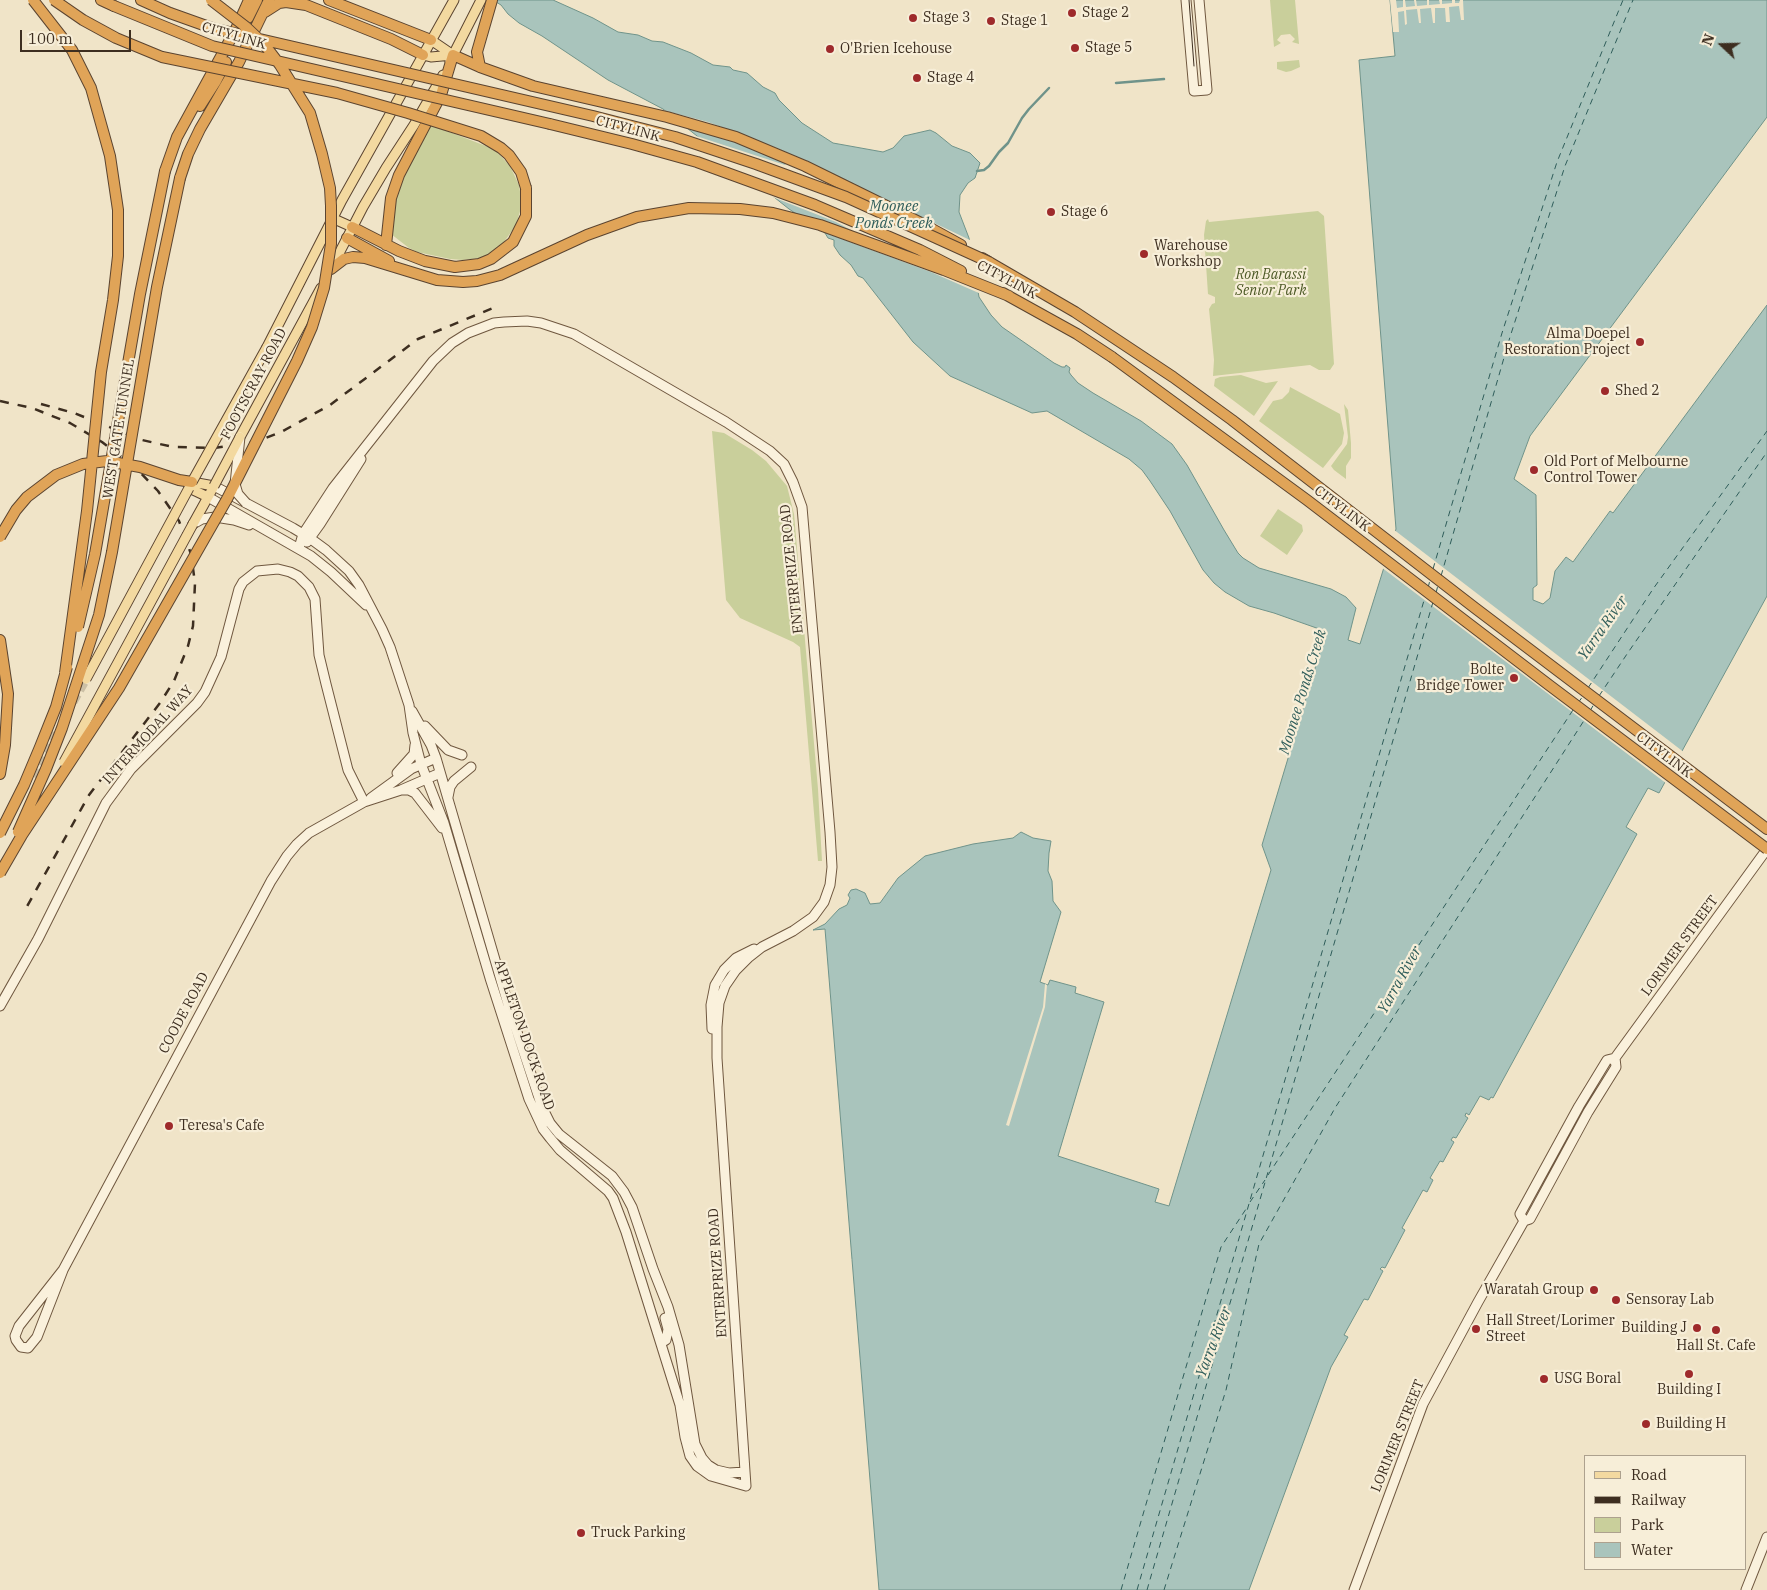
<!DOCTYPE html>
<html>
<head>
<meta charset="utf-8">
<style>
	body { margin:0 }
	#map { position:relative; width:1767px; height:1590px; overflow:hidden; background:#f0e4c8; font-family:"IBM Plex Serif",serif }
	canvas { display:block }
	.legend { position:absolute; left:1584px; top:1455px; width:162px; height:115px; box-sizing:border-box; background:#f7eed8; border:1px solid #ada18e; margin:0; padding:6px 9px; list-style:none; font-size:15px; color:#3d2e20 }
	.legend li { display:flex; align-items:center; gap:10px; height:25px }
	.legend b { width:25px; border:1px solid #ada18e }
	.north { position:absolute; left:1697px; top:20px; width:50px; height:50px; -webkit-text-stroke:4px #f7eed8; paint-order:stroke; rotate:291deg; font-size:14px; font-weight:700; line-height:20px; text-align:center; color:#3d2e20 }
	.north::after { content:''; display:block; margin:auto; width:18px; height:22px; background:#3d2e20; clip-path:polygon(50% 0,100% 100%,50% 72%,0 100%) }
	.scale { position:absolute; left:20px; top:30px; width:111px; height:22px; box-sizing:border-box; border:2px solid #3d2e20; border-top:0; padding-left:6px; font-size:15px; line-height:18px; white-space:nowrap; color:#3d2e20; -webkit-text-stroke:4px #f7eed8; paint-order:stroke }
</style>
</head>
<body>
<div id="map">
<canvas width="1767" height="1590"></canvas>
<ul class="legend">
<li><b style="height:6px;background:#f3d9a0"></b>Road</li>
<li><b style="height:6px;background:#3d2e20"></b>Railway</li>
<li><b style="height:14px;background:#c9cf9b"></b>Park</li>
<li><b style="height:14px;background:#a9c4bc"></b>Water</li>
</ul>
<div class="north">N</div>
<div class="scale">100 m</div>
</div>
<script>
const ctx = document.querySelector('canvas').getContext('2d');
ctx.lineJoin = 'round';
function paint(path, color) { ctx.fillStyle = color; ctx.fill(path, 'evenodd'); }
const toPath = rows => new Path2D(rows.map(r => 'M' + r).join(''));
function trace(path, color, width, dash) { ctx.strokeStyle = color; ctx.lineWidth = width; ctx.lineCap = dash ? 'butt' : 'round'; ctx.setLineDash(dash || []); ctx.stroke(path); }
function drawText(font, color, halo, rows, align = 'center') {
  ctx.font = font + ' "IBM Plex Serif",serif'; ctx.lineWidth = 4.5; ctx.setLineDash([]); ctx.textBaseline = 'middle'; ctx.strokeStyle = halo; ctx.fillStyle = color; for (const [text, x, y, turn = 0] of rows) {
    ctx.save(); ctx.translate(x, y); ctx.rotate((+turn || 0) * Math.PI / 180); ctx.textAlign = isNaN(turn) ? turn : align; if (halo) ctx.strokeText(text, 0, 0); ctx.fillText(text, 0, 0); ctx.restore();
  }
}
const green = toPath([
	[1270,0,1295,0,1299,44,1292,42,1295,39,1290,34,1281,35,1277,40,1281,43,1274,47],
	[1299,60,1300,67,1291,71,1286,72,1277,69,1277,62],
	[429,124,491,148,498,153,510,166,519,185,521,198,521,208,516,225,504,242,490,253,481,258,463,260,450,259,417,252,409,248,391,234,390,216,399,185],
	[1318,211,1324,216,1334,364,1330,370,1319,370,1310,365,1213,376,1214,360,1209,309,1212,304,1215,303,1215,297,1208,294,1204,235,1206,221,1208,219,1209,222],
	[1241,375,1266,383,1278,381,1254,416,1214,386,1215,379,1220,377],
	[1290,387,1340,414,1344,433,1342,444,1323,468,1259,421,1273,401,1282,399,1289,392],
	[1344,404,1348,410,1351,443,1351,458,1346,466,1346,479,1334,470,1331,466,1347,444,1348,437],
	[712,431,724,433,752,450,766,461,787,486,794,514,818,789,822,861,818,861,800,647,793,642,740,618,726,600],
	[1278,509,1302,525,1303,531,1287,555,1260,536]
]);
const water = toPath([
	[493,0,553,0,593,18,618,32,638,35,652,41,663,42,691,53,713,65,730,67,733,70,747,73,763,87,775,93,779,100,802,123,833,143,883,152,893,148,904,136,930,130,936,133,952,146,970,153,980,163,975,178,968,183,960,195,959,212,969,238,979,297,991,315,1002,327,1054,363,1062,367,1065,367,1066,365,1070,368,1069,372,1071,375,1078,383,1093,393,1141,421,1172,444,1187,465,1224,530,1238,553,1243,558,1259,568,1331,589,1346,597,1356,608,1348,640,1360,644,1396,529,1359,60,1395,56,1390,0,1767,0,1767,117,1530,436,1514,479,1536,495,1537,585,1533,588,1533,600,1543,604,1550,598,1555,571,1566,557,1573,562,1610,511,1613,513,1767,305,1767,596,1659,793,1648,788,1626,827,1637,834,1493,1098,1491,1097,1489,1100,1480,1096,1469,1115,1466,1113,1465,1116,1468,1118,1456,1138,1453,1137,1451,1140,1454,1142,1443,1162,1440,1161,1430,1178,1433,1180,1427,1192,1423,1190,1402,1228,1405,1230,1385,1268,1382,1267,1380,1269,1383,1271,1368,1300,1364,1299,1344,1335,1348,1337,1331,1367,1249,1590,879,1590,825,929,813,930,825,924,839,909,847,905,850,898,848,895,851,890,856,889,865,893,870,904,880,903,898,878,925,856,973,844,1013,838,1021,832,1033,838,1051,841,1049,853,1048,871,1052,881,1053,901,1061,912,1040,982,1048,985,1050,980,1076,987,1075,993,1104,1002,1058,1156,1159,1189,1155,1202,1169,1206,1271,870,1262,845,1325,635,1325,631,1274,613,1249,606,1225,592,1214,583,1203,570,1170,511,1150,481,1142,470,1129,459,1047,411,1032,413,950,376,913,342,863,278,858,276,851,265,840,255,834,246,834,240,828,238,825,233,789,209,663,109,608,80,542,36,519,23,508,14,501,5,493,0]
]);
const pier = toPath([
	[1390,0,1396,0,1397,8,1403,7,1403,0,1405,0,1406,7,1415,6,1414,0,1416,0,1417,6,1427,5,1427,0,1429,0,1429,5,1440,4,1439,0,1442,0,1442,4,1452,3,1452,0,1455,0,1455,3,1459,3,1460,0,1463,0,1464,20,1461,20,1459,6,1449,7,1450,22,1446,22,1445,8,1435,8,1435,23,1433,23,1431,8,1420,9,1421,23,1419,23,1417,9,1406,10,1407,24,1405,25,1404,11,1398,12,1399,32,1393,32],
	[655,108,708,122,777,148,972,241,981,294,931,272,815,229,789,212,835,226,851,230,836,222,770,196,690,134,785,165,787,162],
	[1393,529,1685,753,1667,784,1381,567],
	[1045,984,1047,985,1045,1007,1009,1126,1006,1125,1043,1007]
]);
const stream = toPath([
	[1116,83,1164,79],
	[977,171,984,170,989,166,999,152,1008,143,1022,118,1029,109,1049,88]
]);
const ferry = toPath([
	[1433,569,1502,333,1557,162,1623,0],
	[1441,576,1510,337,1565,166,1633,0],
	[1428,588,1430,580],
	[1436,593,1438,585],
	[1588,688,1653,589,1767,431],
	[1599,696,1627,654,1767,452],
	[1578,703,1583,696],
	[1590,711,1594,704],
	[1268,1175,1573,710],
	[1250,1202,1265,1180],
	[1121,1590,1221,1247,1248,1206],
	[1137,1590,1425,597],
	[1147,1590,1433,602],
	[1164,1590,1226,1390,1259,1244,1335,1108,1585,719]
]);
const primaryTunnel = toPath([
	[73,702,86,679],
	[32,776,56,733]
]);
const secondary = toPath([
	[1186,0,1194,91,1207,90,1199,0],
	[214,486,293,528,303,534,311,539,326,550,349,571,359,585,382,629,390,647,409,705,413,733,421,764,444,823,490,978,529,1099,543,1129,550,1138,560,1150,608,1191,613,1198,626,1232,680,1405,685,1437,690,1456,697,1466,711,1476,746,1486,717,1058,717,1027,719,1003,725,986,736,970,748,958,762,947,793,931,813,917,824,902,830,885,832,867,830,832,802,507,793,482,784,464,770,451,726,422,574,334,541,323,527,321,504,322,494,323,468,333,452,343,433,361,333,488,303,534,299,548],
	[208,497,311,556,331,572,366,605],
	[193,524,202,519,215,517,234,520,249,525],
	[307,542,320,524,361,459],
	[412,711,431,745,436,758,510,1011,542,1107,550,1123,559,1134,612,1176,624,1192,632,1207,653,1269,668,1307,679,1345,695,1444,702,1458,708,1465,716,1470,729,1473,745,1472],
	[425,726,448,750,462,755],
	[397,773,414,754,415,745],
	[401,790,409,790,415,793,442,828],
	[448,797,450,787,454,781,471,767],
	[371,798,411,769,436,758],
	[0,1006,38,939,106,803,131,769,197,703,205,692,221,657,239,589,243,582,257,571,278,569,290,572,298,576,309,587,315,599,319,655,326,684,348,770,364,802],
	[712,1029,711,1005,715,985,724,970,736,958,754,949],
	[1524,1221,1520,1214,1579,1106,1607,1060,1615,1058],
	[63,1270,19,1326,15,1336,16,1340,21,1347,28,1348,37,1337,63,1270,271,881,287,856,297,844,309,833,364,802,401,790,440,773],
	[661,1343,666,1340,667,1335,668,1329,665,1318],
	[1354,1590,1423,1404,1478,1302,1524,1221,1530,1219,1588,1112,1616,1067,1615,1058,1767,849],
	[1746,1590,1767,1537]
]);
const primary = toPath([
	[431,40,453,55],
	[423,55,431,57,453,55],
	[450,61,481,0],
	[332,218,352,227],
	[332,267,363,207,386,168,414,125,443,75],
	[267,347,342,200,454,0],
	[240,437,321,288],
	[193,524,208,497,214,486,192,482,189,488,208,497]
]);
const highway = toPath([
	[101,0,114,6],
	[141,0,170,13,212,28],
	[329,0,431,40],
	[265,12,279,3,286,2,306,5,391,39,423,55],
	[248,18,257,0],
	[480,67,477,52,492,0],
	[200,106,216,81,226,62],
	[550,124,632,144,697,162,815,205,920,250,961,271],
	[165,171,177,137,236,29,249,0],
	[180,178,188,154,200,129,239,62,269,0],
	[352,227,399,251,425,261,455,267,479,264,491,259,513,242,526,216,526,188],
	[347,238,389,261],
	[386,245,391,198,399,175,441,95,453,55,480,67,533,86,667,117,736,137,805,166,921,223,961,245],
	[982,258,1075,312,1173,377,1232,420,1475,608,1767,829],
	[331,269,344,259,353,257,365,258,437,280,463,282,477,281,500,275,587,235,637,217,689,208,740,209,773,213,820,225,944,270,1009,296],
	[1003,293,1077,334,1112,357],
	[0,640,8,694,5,745,0,774]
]);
const tram = toPath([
	[1189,0,1194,66]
]);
const rail = toPath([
	[0,401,32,408,70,423,102,442,137,469,158,491,179,521,191,554,195,583,193,626,188,646,174,681,160,703,89,795,25,910],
	[41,404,74,413,142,440,173,447,214,448,256,442,283,431,330,405,418,339,493,308]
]);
const secondaryBridge = toPath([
	[240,437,235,484,238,494,246,503]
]);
const primaryBridge = toPath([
	[192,482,267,347],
	[214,486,240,437],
	[86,679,189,488],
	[64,762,193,524]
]);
const highwayBridge = toPath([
	[33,0,72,50,91,88,110,156,118,210,118,256,113,300,101,372,87,511,65,673],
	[54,0,83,20,116,38,162,57,337,93,408,113,481,136,501,148,509,155,521,172,526,188],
	[114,6,212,46,550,124],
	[212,28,593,116,675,137,756,164,846,197,989,262],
	[1112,357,1307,500,1549,685,1767,849],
	[0,537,16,510,27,497,56,475,83,464,107,461,140,467,179,480,192,482],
	[78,627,95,554,140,294,165,171],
	[18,832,46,769,62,728,99,615,112,552,157,287,180,178],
	[0,833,24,785,40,747,56,707,67,667],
	[0,873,22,835,119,688,227,499,297,361,312,327,324,288,331,244,331,206,330,188,322,154,310,113,280,65,264,44,246,27,211,0]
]);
const markers = [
	[1072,13,5,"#9e2a2b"],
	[913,18,5,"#9e2a2b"],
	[991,21,5,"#9e2a2b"],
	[1075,48,5,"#9e2a2b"],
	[830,49,5,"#9e2a2b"],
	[917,78,5,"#9e2a2b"],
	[1051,212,5,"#9e2a2b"],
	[1144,254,5,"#9e2a2b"],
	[1640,342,5,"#9e2a2b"],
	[1605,391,5,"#9e2a2b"],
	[1534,470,5,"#9e2a2b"],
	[1514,678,5,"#9e2a2b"],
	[169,1126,5,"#9e2a2b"],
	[1594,1290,5,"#9e2a2b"],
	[1616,1300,5,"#9e2a2b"],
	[1697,1328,5,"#9e2a2b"],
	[1476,1329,5,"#9e2a2b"],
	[1716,1330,5,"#9e2a2b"],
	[1689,1374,5,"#9e2a2b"],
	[1544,1379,5,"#9e2a2b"],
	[1646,1424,5,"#9e2a2b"],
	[581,1533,5,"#9e2a2b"]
];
const poiNames = [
	["Stage 2",1082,13],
	["Stage 3",923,18],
	["Stage 1",1001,21],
	["Stage 5",1085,48],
	["O'Brien Icehouse",840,49],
	["Stage 4",927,78],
	["Stage 6",1061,212],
	["Warehouse",1154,246],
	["Workshop",1154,262],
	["Alma Doepel",1630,334,"right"],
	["Restoration Project",1630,350,"right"],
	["Shed 2",1615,391],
	["Old Port of Melbourne",1544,462],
	["Control Tower",1544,478],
	["Bolte",1504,670,"right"],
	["Bridge Tower",1504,686,"right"],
	["Teresa's Cafe",179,1126],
	["Waratah Group",1584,1290,"right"],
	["Sensoray Lab",1626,1300],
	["Hall Street/Lorimer",1486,1321],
	["Street",1486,1337],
	["Building J",1687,1328,"right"],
	["Hall St. Cafe",1716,1346,"center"],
	["USG Boral",1554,1379],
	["Building I",1689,1390,"center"],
	["Building H",1656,1424],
	["Truck Parking",591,1533]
];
const streetNames = [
	["CITYLINK",234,36,16],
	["CITYLINK",628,129,15],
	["CITYLINK",1007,280,28],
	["FOOTSCRAY ROAD",254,384,-62],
	["WEST GATE TUNNEL",119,429,-81],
	["CITYLINK",1342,509,37],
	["ENTERPRIZE ROAD",792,569,-96],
	["INTERMODAL WAY",148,735,-48],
	["CITYLINK",1664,755,37],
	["LORIMER STREET",1680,946,-54],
	["COODE ROAD",184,1013,-62],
	["APPLETON DOCK ROAD",524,1035,71],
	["ENTERPRIZE ROAD",718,1273,-94],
	["LORIMER STREET",1398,1436,-68]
];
const parkNames = [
	["Ron Barassi",1271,275],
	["Senior Park",1271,291]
];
const waterNames = [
	["Moonee",894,207],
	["Ponds Creek",894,224],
	["Yarra River",1603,628,-55],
	["Moonee Ponds Creek",1303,692,-73],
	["Yarra River",1400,980,-61],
	["Yarra River",1214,1342,-69]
];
paint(green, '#c9cf9b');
paint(water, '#a9c4bc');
trace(water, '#6f938a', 1);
paint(pier, '#f0e4c8');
trace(stream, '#6f938a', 2.5);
trace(ferry, '#2f5d5a', 1, [6, 5]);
trace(primaryTunnel, '#ccc0a6', 9, [9, 4.5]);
trace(secondary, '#6f573f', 11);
trace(primary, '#5b4430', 11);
trace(highway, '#5b4430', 12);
trace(secondary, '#faf1dc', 9);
trace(primary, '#f3d9a0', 9);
trace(highway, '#e0a458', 10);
trace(tram, '#3d2e20', 1);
trace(rail, '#3d2e20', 2.5, [9, 9]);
trace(secondaryBridge, '#6f573f', 11, []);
trace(primaryBridge, '#5b4430', 11, []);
trace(highwayBridge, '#5b4430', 12, []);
trace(secondaryBridge, '#faf1dc', 9);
trace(primaryBridge, '#f3d9a0', 9);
trace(highwayBridge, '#e0a458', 10);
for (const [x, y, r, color] of markers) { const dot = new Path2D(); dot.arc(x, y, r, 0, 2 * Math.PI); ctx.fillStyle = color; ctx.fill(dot); trace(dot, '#f7eed8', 2); }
drawText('14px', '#3d2e20', '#f7eed8', poiNames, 'left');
drawText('14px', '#3d2e20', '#f7eed8', streetNames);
drawText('italic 14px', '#4d5a26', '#f7eed8', parkNames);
drawText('italic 15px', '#2f5d5a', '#f7eed8', waterNames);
</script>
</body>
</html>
